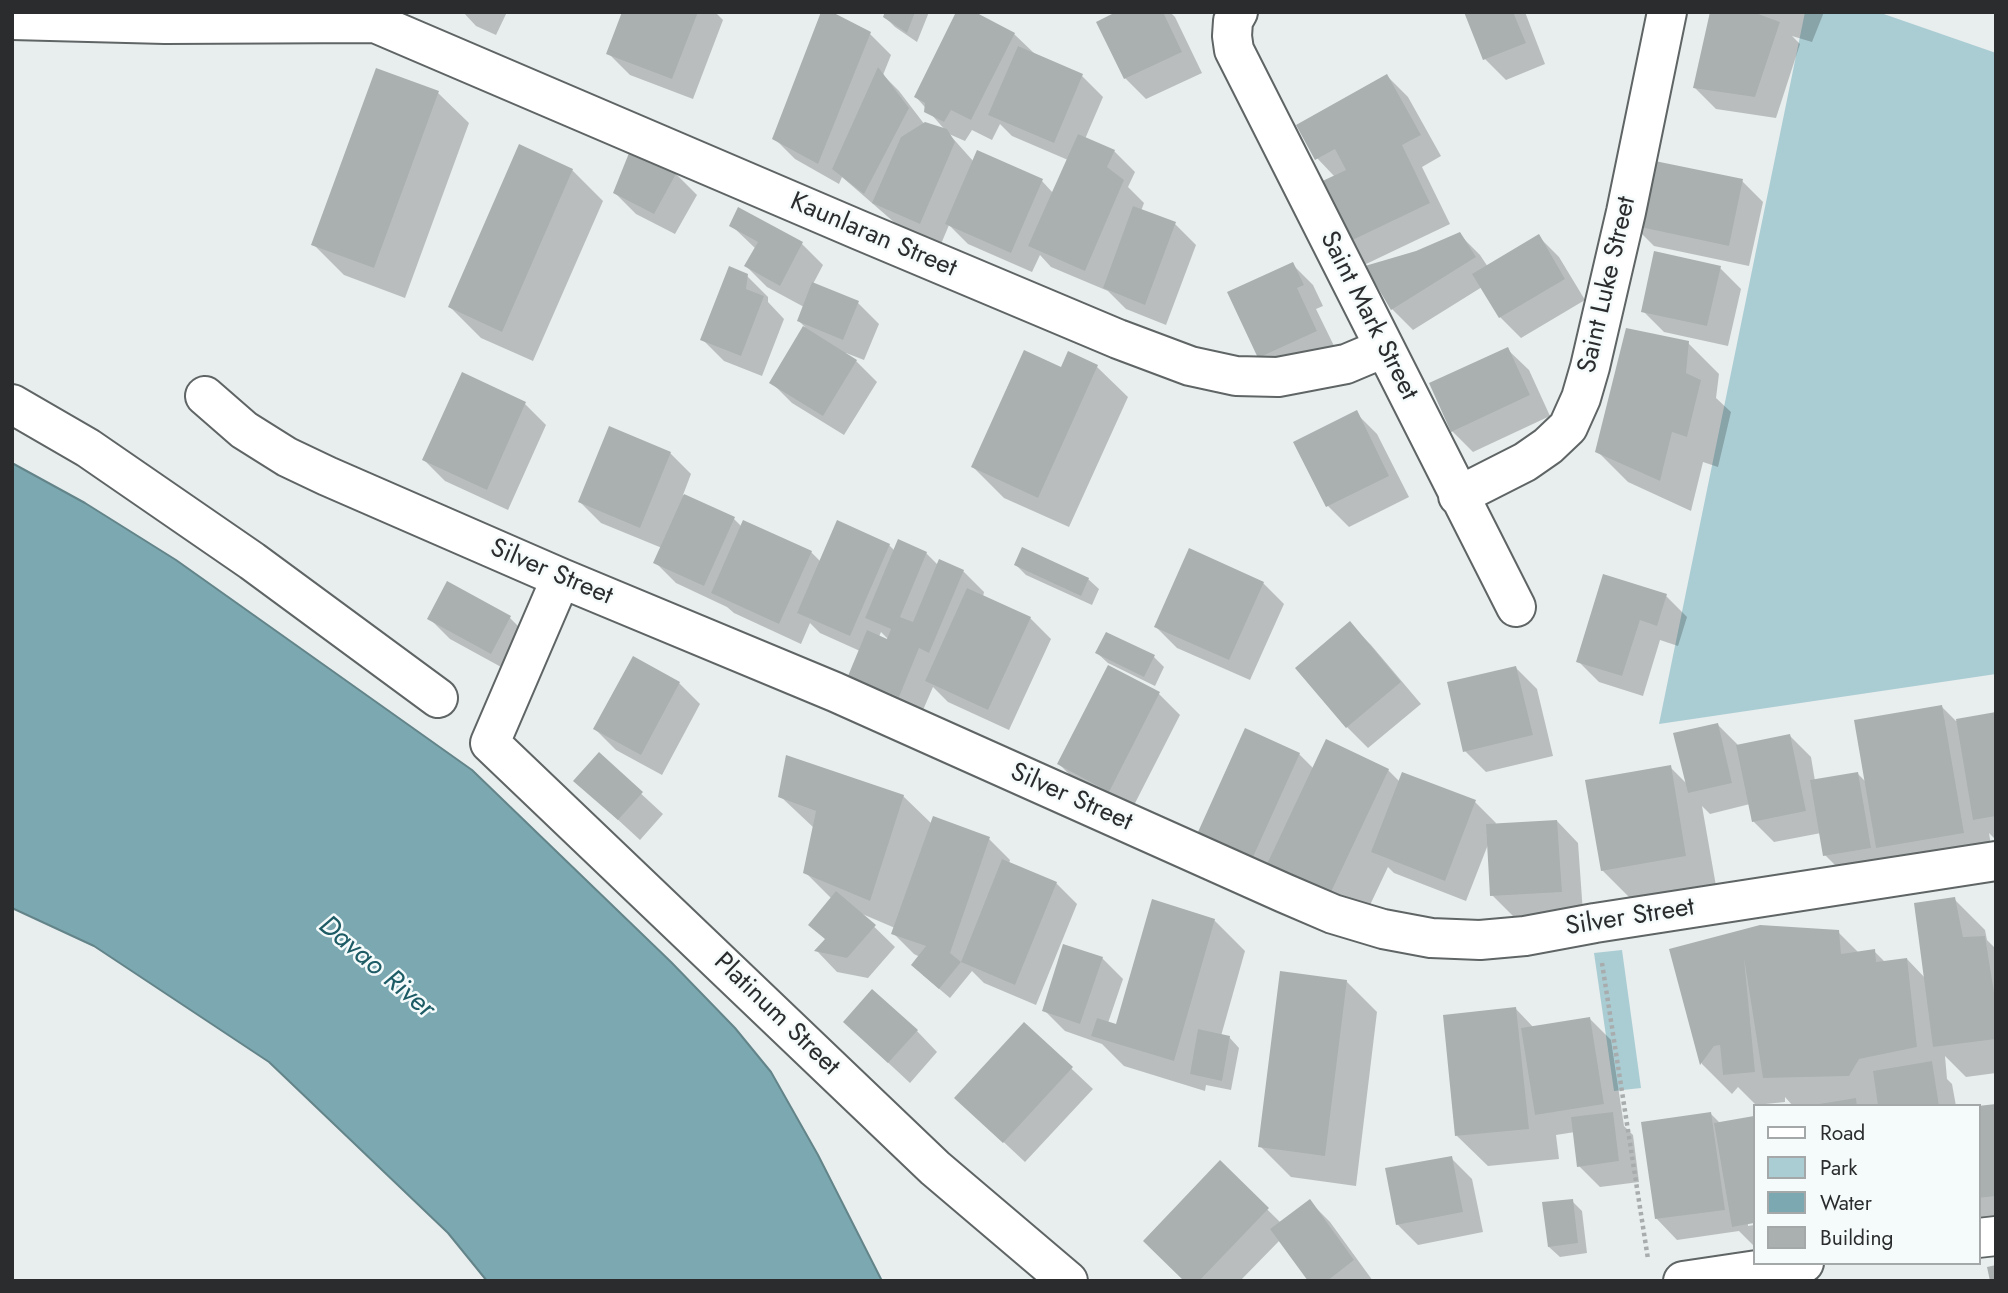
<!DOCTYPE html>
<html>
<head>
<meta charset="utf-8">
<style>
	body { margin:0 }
	#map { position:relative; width:2008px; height:1293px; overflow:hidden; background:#e8edee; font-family:Jost,sans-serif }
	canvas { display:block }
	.frame { position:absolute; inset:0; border:14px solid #2a2c2d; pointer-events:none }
	.legend { position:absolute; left:1753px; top:1104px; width:228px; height:161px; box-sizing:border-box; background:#f5fafb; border:2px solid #a4a8a9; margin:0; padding:9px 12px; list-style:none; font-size:21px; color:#2a2c2d }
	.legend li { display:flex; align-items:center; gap:14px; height:35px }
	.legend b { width:35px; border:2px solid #a4a8a9 }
</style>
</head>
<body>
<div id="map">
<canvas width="2008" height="1293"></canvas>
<div class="frame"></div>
<ul class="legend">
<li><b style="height:9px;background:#fff"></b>Road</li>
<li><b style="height:19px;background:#aacdd3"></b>Park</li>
<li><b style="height:19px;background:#7ca9b1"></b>Water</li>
<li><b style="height:19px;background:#aaafb0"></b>Building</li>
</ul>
</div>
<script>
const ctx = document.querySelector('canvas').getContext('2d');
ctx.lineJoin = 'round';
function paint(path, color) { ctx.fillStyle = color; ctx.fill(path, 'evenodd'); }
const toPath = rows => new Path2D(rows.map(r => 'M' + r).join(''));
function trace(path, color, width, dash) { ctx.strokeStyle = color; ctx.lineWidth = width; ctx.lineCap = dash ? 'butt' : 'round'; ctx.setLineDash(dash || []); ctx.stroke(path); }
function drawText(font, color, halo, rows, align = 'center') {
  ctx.font = font + ' Jost,sans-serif'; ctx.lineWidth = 5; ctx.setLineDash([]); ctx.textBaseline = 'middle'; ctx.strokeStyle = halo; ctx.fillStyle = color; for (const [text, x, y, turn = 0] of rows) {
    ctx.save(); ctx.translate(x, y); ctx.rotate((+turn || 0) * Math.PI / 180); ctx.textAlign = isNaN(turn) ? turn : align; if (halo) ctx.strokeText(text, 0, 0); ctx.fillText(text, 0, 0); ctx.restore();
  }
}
const green = toPath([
	[1805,12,1878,12,1996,53,1996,674,1659,724],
	[1622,950,1641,1088,1614,1091,1594,953]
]);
const water = toPath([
	[12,463,85,503,176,560,472,770,671,962,735,1028,771,1072,818,1155,882,1281,487,1281,448,1233,269,1062,94,946,12,908,12,463]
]);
const shadow = toPath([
	[463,12,507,12,496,35,476,26],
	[624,12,715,12,723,20,693,99,630,75,609,54],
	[886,12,929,12,917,42,895,27,885,17],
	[1120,12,1170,12,1175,17,1202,73,1146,99,1125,78],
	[1466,12,1525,12,1545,64,1506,80,1485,59],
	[1712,12,1824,12,1812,42,1792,36,1800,44,1776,118,1716,109,1695,88],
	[870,34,891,55,883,75,899,91,925,125,946,131,916,97,1014,34,1036,55,1082,76,1103,97,1085,139,1114,151,1135,172,1128,187,1144,203,1141,211,1175,224,1196,245,1166,325,1126,309,1108,291,1051,267,1040,255,1032,272,968,244,949,225,941,244,895,223,842,177,839,184,795,159,774,138],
	[1000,124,1012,136,1068,160,1053,193,1042,181,974,162,949,134,965,141,972,130,992,140],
	[1387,76,1408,97,1441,156,1422,167,1450,224,1364,265,1343,244,1335,177,1317,158],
	[438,93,469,123,405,298,344,275,313,244],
	[572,170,603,201,533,361,481,338,450,307],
	[676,174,697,195,675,234,636,214,615,193],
	[1742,181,1763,202,1749,266,1654,246,1633,225],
	[739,210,802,244,823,265,813,284,858,303,879,324,864,360,846,353,845,355,856,361,877,382,844,435,792,403,771,382,805,327,799,321,804,307,767,287,746,266,756,249,731,225],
	[1459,234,1480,255,1488,267,1538,236,1559,257,1585,300,1521,338,1500,317,1482,287,1413,330,1392,309,1416,253],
	[1292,264,1313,285,1323,306,1316,309,1337,352,1281,378,1260,357,1229,293],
	[1720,268,1741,289,1728,346,1664,332,1643,311],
	[747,276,768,297,768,302,784,319,762,376,724,361,703,340],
	[1688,343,1719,374,1716,398,1731,412,1718,467,1703,462,1691,511,1628,482,1597,451],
	[1507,349,1529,370,1550,416,1473,452,1452,431],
	[1069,353,1097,367,1128,397,1069,527,1004,498,973,467,1062,369],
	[463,374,525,404,546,425,508,510,445,481,424,460],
	[1356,413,1377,434,1409,497,1349,527,1328,506],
	[670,453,691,474,683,495,734,519,742,527,811,552,821,562,889,545,895,551,899,541,926,553,939,566,963,571,984,592,983,597,1030,618,1051,639,1009,730,948,702,933,687,920,717,871,697,850,676,860,651,820,633,810,623,801,644,734,613,727,607,676,583,655,562,662,548,601,523,580,502],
	[881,632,892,643,879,637],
	[1016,565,1088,579,1099,589,1092,605,1026,575],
	[1263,583,1284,604,1250,680,1177,648,1156,627],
	[1666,596,1687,617,1678,646,1660,640,1643,696,1599,682,1578,661],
	[509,617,530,638,512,673,450,639,429,618],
	[1350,624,1371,645,1421,704,1368,748,1347,727,1298,668],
	[1097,653,1154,657,1164,667,1155,686,1108,663],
	[1109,668,1159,694,1180,715,1131,811,1080,785,1059,764],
	[1516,668,1537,689,1553,756,1486,772,1465,751],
	[679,683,700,704,662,775,616,750,595,729],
	[1942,707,1956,721,1996,714,1996,840,1989,833,1994,864,1846,876,1825,855,1821,833,1774,842,1753,821,1750,804,1710,814,1702,806,1716,886,1633,901,1602,870,1670,767,1687,784,1718,725,1739,746,1790,736,1811,757,1815,781,1858,774,1867,783],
	[1299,754,1314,769,1388,770,1400,782,1475,802,1496,823,1495,825,1557,821,1578,843,1583,913,1513,916,1492,895,1489,842,1466,901,1394,873,1388,867,1361,924,1221,853,1200,832],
	[599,755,663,814,640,840,576,781],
	[780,796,903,796,932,824,989,839,1010,860,1009,864,1056,883,1077,904,1036,1005,984,983,972,971,950,998,923,975,920,957,914,954,893,933,895,928,860,913,895,947,868,978,837,972,817,951,826,940,832,899,805,872,814,828],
	[1954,899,1985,930,1987,940,1996,949,1996,1073,1966,1077,1945,1056,1947,1079,1952,1084,1956,1106,1793,1106,1785,1097,1785,1102,1756,1105,1738,1087,1732,1094,1702,1064,1671,951,1838,932,1859,953,1874,951,1885,962,1907,959,1926,979],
	[1214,920,1245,951,1221,1036,1229,1037,1239,1048,1231,1090,1206,1085,1205,1091,1124,1066,1102,1044,1065,1031,1044,1010,1102,958,1123,979,1108,1023,1117,1026],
	[1346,981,1377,1012,1356,1186,1291,1177,1260,1146],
	[1516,1009,1534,1028,1590,1019,1611,1040,1624,1126,1633,1135,1639,1182,1600,1187,1579,1166,1575,1132,1556,1135,1559,1159,1488,1166,1457,1136],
	[1024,1024,1093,1089,1025,1162,978,1118],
	[917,1031,937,1052,910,1083,866,1042],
	[1996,1106,1996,1219,1984,1221,1978,1215,1978,1108],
	[1710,1113,1720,1123,1754,1118,1754,1221,1748,1222,1748,1226,1754,1225,1754,1246,1739,1231,1677,1240,1656,1218],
	[1451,1158,1472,1179,1483,1232,1418,1245,1397,1224],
	[1220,1163,1281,1223,1310,1202,1330,1222,1373,1281,1310,1281,1280,1240,1240,1281,1186,1281],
	[1572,1201,1582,1211,1587,1253,1560,1257,1549,1247]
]);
const building = toPath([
	[622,12,698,12,672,79,606,54],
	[821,12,832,12,871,32,818,164,772,139],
	[885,12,915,12,907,33,883,17],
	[956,12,975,12,1015,33,971,120,951,110,944,122,924,112,925,103,914,97],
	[1116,12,1163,12,1182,52,1124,79,1096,22],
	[1464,12,1513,12,1526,43,1483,60],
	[1710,12,1753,12,1780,22,1755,97,1693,88],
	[1018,46,1083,74,1054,143,988,115],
	[878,67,909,108,864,194,832,169],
	[376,68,439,91,374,268,311,245],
	[1387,74,1421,135,1402,145,1430,203,1342,245,1314,185,1346,170,1335,149,1315,160,1296,125],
	[925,122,947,129,955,142,920,224,872,203,901,137],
	[1078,134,1115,150,1107,167,1124,180,1085,271,1028,246],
	[519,144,573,169,502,332,448,307],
	[977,150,1043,179,1011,253,945,224],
	[629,153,677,172,654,214,613,193],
	[1645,159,1743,179,1729,246,1631,225],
	[1133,206,1176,222,1145,305,1103,288],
	[738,207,803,242,780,286,744,266,758,242,729,226],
	[1460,232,1476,257,1391,310,1365,266,1416,251],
	[1539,234,1565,279,1499,318,1472,274],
	[1654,251,1721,266,1707,326,1641,312],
	[1293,262,1304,285,1297,288,1317,331,1258,358,1227,292],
	[729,266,748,274,746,289,764,296,741,356,700,340],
	[812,282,859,301,843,340,797,321],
	[803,326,857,360,823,416,769,383],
	[1626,328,1689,341,1686,373,1701,380,1687,437,1672,432,1660,481,1595,452],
	[1508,347,1530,395,1451,432,1429,383],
	[1024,350,1061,367,1068,351,1098,365,1038,498,971,467],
	[462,372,526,402,487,490,422,460],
	[1357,410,1389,476,1326,507,1293,442],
	[609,426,671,452,640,528,578,502],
	[684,494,735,517,704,586,653,563],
	[743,520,812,551,779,624,711,593],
	[837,520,890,544,850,636,797,613],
	[898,539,927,552,900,617,913,622,939,559,964,570,929,653,919,648,899,697,848,676,867,630,887,639,891,629,865,618],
	[1022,547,1089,578,1081,596,1014,565],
	[1189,548,1264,582,1229,660,1154,627],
	[1603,574,1667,594,1657,626,1640,620,1622,676,1576,662],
	[447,581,511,616,491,654,427,619],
	[967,588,1031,617,988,710,925,681],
	[1350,621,1401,682,1346,728,1295,668],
	[1106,632,1155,655,1144,677,1095,653],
	[633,656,680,682,641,755,593,729],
	[1108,665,1160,692,1109,792,1057,764],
	[1516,666,1533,735,1463,752,1447,682],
	[1942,705,1964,833,1876,848,1854,720],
	[1996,712,1996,816,1973,820,1956,719],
	[1718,723,1732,783,1688,793,1673,733],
	[1245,728,1300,753,1253,857,1198,832],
	[1790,734,1806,811,1752,822,1736,745],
	[1326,739,1389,769,1330,894,1267,864],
	[599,752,643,792,618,820,573,781],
	[786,755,904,795,870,901,803,873,816,811,778,797],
	[1671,765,1686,856,1601,871,1585,780],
	[1402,772,1476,800,1445,881,1371,852],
	[1858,772,1871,848,1823,856,1810,780],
	[933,816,990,837,950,953,961,962,939,989,911,965,926,946,891,934],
	[1557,820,1562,892,1490,896,1486,824],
	[1002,859,1057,882,1015,985,961,962],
	[836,891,876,925,847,958,814,951,825,939,808,925],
	[1955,897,1963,937,1985,936,1996,1005,1996,1039,1933,1047,1914,903],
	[1152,899,1215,919,1174,1061,1091,1036,1097,1018,1116,1024],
	[1760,925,1839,930,1841,954,1875,949,1876,962,1907,958,1917,1047,1859,1059,1849,1076,1763,1078,1744,958,1755,1072,1723,1075,1720,1045,1714,1046,1700,1065,1669,949],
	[1063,944,1103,957,1080,1024,1042,1011],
	[1280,971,1347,980,1325,1156,1258,1147],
	[872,989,918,1030,888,1063,843,1022],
	[1516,1007,1529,1129,1455,1136,1443,1015],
	[1590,1017,1604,1104,1535,1115,1521,1028],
	[1024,1022,1073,1067,1003,1143,954,1098],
	[1198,1029,1230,1036,1222,1081,1190,1074],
	[1932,1061,1939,1106,1878,1106,1873,1071],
	[1856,1098,1857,1106,1820,1106,1819,1104],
	[1996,1104,1996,1196,1978,1198,1978,1106],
	[1613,1112,1619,1161,1577,1167,1571,1117],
	[1711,1112,1725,1210,1655,1219,1641,1122],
	[1754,1116,1754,1223,1732,1227,1714,1123],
	[1452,1156,1463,1212,1396,1225,1385,1168],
	[1220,1160,1269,1208,1199,1281,1184,1281,1143,1241],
	[1310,1199,1354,1260,1327,1281,1308,1281,1270,1229],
	[1573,1199,1578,1243,1548,1247,1542,1202],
	[1996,1265,1996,1281,1990,1281,1987,1267]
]);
const path = toPath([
	[1602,963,1648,1259]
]);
const minor = toPath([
	[1238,12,1233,21,1232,36,1234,50,1516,607],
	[12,20,165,24,375,23,859,230,1118,339,1190,366,1236,376,1278,377,1346,364,1384,348],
	[205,396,244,430,287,457,327,476,561,578,835,692,1284,893,1333,914,1383,929,1431,938,1480,940,1525,936,1595,923,1996,861],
	[12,404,88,448,252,561,438,698],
	[1458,496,1525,462,1548,446,1568,427,1581,398,1590,367,1626,212,1667,12],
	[561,578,490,743,935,1168,1068,1281],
	[1978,1238,1996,1236],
	[1683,1281,1804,1263]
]);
const streetNames = [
	["Kaunlaran Street",873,236,23],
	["Saint Luke Street",1608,285,-77],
	["Saint Mark Street",1368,316,63],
	["Silver Street",551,573,23],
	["Silver Street",1071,798,24],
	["Silver Street",1630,918,-9],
	["Platinum Street",776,1015,44]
];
const waterNames = [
	["Davao River",376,968,40]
];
paint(green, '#aacdd3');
paint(water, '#7ca9b1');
trace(water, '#638489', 2);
paint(shadow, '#0003');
paint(building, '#aaafb0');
trace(minor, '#5f6465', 42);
trace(path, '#a8acad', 4.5, [3.5, 3.5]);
trace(minor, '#fff', 38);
drawText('26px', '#2a2c2d', '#f5fafb', streetNames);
drawText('italic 28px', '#1d5b65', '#f5fafb', waterNames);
</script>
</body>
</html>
